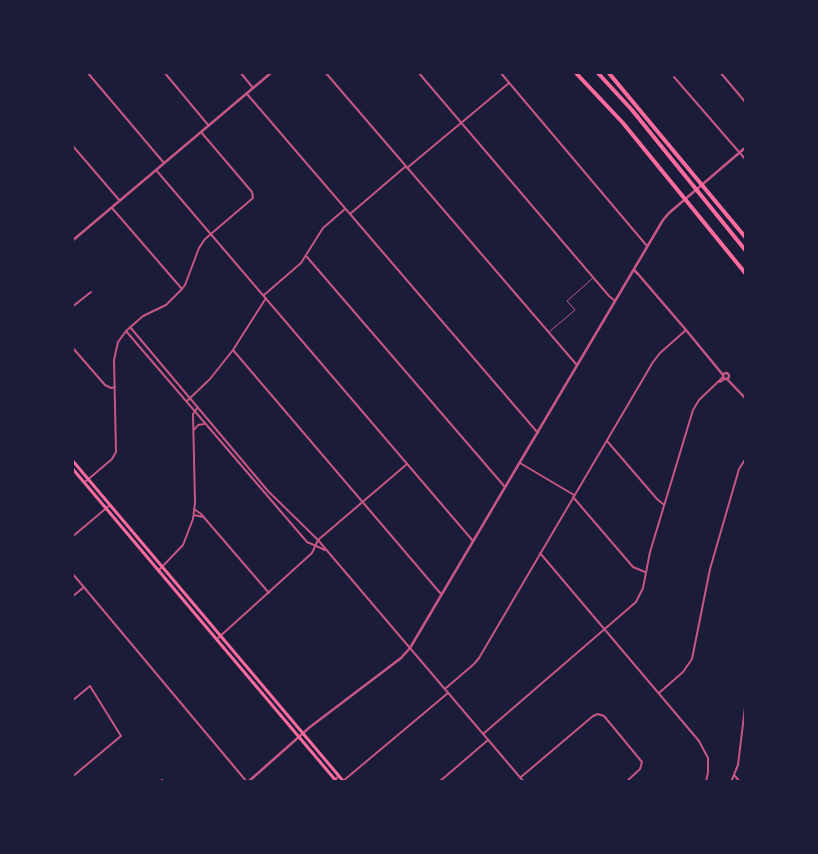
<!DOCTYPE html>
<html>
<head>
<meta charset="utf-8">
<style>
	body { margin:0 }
	#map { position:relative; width:818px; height:854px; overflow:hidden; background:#1b1b3a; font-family:Georgia,serif }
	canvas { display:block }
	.frame { position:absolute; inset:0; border:74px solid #1b1b3a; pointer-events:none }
</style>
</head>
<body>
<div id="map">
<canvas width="818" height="854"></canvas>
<div class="frame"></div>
</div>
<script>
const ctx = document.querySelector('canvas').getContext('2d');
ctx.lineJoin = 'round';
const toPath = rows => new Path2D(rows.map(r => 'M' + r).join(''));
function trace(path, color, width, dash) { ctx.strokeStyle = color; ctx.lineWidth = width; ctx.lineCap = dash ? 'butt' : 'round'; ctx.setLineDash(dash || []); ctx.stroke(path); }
const service = toPath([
	[549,332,575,310,567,301,593,278]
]);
const minor = toPath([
	[87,72,164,163],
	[164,72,209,126],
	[240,72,253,88],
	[325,72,576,364],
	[418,72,609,296,615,301],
	[500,72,647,246],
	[720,72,746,103],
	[674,77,746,160],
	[247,94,538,433],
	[72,145,120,201],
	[407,168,509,83],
	[156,170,473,541],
	[112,208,182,289],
	[350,214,406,166],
	[307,257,505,487],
	[264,295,301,263,323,228,345,209],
	[72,307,91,292],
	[130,327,268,491,318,540,524,782],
	[126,331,307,542,325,550],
	[72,347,105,385,111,388,115,387],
	[233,350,441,594],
	[720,382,725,379],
	[187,401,210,379,233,350,266,298],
	[194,430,198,425,204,424],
	[607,441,657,499,663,504],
	[520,463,574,495],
	[85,482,112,459,116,452,114,360,118,342,126,331,143,316,166,305,182,289,185,285,199,248,205,239,253,198,252,192,201,132],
	[573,497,633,567,645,572],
	[194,509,201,514,269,593],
	[194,515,203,517],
	[72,537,110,505],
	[540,553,699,741,708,758,708,772,706,782],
	[159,570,183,545,193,519,195,503,193,414,198,407],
	[72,573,247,782],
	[72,597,84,587],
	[217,639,312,553,318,540,407,464],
	[446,688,474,664,479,658,653,362,660,353,686,330],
	[659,693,683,672,692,659,710,569,739,469,746,458],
	[72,701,90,686,121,736,72,777],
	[483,734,636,602,643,588,650,552,693,410,699,400,723,377],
	[735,776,740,782],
	[521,777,593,716,598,714,604,716,642,762,640,769,626,782],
	[343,781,448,693],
	[160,782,162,780],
	[332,782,339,776],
	[439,782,488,740],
	[731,782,738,765,746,699]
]);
const tertiary = toPath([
	[72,241,272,72],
	[634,270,638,274,686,330,723,375],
	'723 376a3 3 0 1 1 6 0a3 3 0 1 1-6 0Z',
	[727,379,746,399],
	[248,782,310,727,401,658,410,648,663,220,669,213,746,147]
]);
const secondary = toPath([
	[72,460,344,782],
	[72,468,337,782]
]);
const motorway = toPath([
	[575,72,623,123,746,274],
	[597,72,632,110,746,251],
	[608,72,746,238]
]);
trace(service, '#c65784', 1);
trace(minor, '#c65784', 2);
trace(tertiary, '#c65784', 2.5);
trace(secondary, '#ff6b9d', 3);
trace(motorway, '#ff6b9d', 4);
</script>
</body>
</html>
